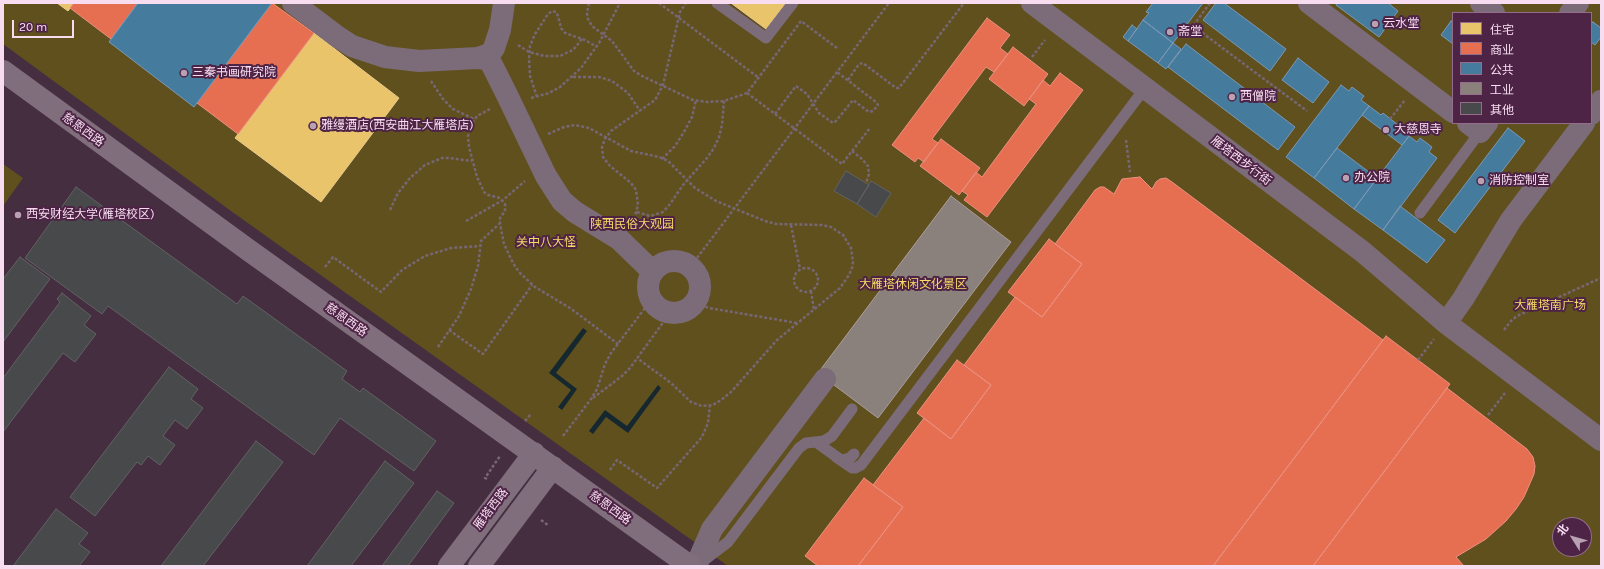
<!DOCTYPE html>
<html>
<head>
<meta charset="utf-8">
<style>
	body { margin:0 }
	#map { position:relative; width:1604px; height:569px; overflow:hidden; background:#442e40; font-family:Karla,"Noto Sans SC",sans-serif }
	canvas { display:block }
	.frame { position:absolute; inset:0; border:4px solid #f8ddf1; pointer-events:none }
	.legend { position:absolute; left:1452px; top:12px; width:140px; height:112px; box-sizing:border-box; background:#4e2446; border:1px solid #926e8a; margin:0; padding:5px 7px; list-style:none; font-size:12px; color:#f8ddf1 }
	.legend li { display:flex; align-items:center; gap:8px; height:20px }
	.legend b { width:20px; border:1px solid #926e8a }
	.north { position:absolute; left:1552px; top:517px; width:40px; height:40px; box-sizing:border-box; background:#4e2446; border:1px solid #926e8a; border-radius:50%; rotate:307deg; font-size:11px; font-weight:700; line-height:16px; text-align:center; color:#f8ddf1 }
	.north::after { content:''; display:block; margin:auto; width:14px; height:18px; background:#b9a0b3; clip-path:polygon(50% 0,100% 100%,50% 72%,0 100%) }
	.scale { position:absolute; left:12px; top:20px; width:62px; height:18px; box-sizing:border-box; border:2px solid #f8ddf1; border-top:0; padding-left:5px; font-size:12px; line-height:14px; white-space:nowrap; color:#f8ddf1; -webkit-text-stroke:3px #4e2446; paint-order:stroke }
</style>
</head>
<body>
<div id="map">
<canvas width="1604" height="569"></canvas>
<div class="frame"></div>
<ul class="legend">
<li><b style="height:11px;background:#e9c46a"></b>住宅</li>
<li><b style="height:11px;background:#e76f51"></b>商业</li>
<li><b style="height:11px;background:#457b9d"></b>公共</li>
<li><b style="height:11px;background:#8a817c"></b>工业</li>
<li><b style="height:11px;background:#48494b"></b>其他</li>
</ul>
<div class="north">北</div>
<div class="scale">20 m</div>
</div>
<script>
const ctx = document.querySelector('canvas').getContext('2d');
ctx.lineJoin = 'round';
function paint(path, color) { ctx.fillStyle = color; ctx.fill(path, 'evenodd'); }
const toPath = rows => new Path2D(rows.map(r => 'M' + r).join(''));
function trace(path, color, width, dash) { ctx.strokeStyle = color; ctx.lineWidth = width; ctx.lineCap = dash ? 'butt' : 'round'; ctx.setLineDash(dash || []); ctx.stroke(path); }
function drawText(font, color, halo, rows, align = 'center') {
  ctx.font = font + ' Karla,"Noto Sans SC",sans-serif'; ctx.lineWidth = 4; ctx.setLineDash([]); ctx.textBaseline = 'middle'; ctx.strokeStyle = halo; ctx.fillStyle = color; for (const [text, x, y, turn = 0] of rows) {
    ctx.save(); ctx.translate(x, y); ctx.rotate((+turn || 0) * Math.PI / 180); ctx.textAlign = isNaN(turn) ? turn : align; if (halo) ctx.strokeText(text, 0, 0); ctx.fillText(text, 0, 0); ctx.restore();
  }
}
const green = toPath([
	[3,3,1601,3,1601,566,728,566,231,211,3,44],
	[1453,13,1591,13,1591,123,1453,123],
	[1560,525,1584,525,1584,549,1560,549],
	[3,164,23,178,3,206]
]);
const water = toPath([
	[583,328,587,331,556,373,577,389,562,410,558,407,571,390,549,373],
	[658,385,661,388,628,433,606,417,593,434,589,431,605,410,627,426]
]);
const homes = toPath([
	[57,3,74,3,68,11,57,3],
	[731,3,786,3,766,29,731,3],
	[314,33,399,98,321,202,235,138,314,33]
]);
const shops = toPath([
	[74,3,138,3,111,39,70,8,74,3],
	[272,3,314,33,238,134,197,103,272,3],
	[987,18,1010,35,1000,48,1008,54,994,72,986,67,932,139,938,143,924,162,918,158,915,162,892,145,987,18],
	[1013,47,1048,74,1024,106,989,79,1013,47],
	[1060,73,1083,90,987,217,964,200,968,195,962,191,976,172,982,177,1036,104,1029,99,1043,80,1050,86,1060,73],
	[941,139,980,168,959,195,920,166,941,139],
	[1140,177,1152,189,1156,182,1160,179,1166,178,1172,182,1383,340,1213,566,858,566,903,507,873,485,924,418,951,439,991,385,964,365,1015,297,1042,317,1082,264,1055,244,1095,190,1100,187,1104,187,1114,194,1122,179,1140,177],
	[1049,239,1082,264,1042,317,1008,292,1049,239],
	[1386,336,1450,384,1313,566,1213,566,1386,336],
	[957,360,991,385,951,439,917,413,957,360],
	[1447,388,1527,449,1533,457,1535,466,1534,474,1524,497,1516,509,1506,521,1486,539,1456,557,1464,566,1313,566,1447,388],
	[864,478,903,507,858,566,818,566,805,556,864,478]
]);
const public = toPath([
	[138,3,272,3,194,107,109,42,138,3],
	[1153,3,1203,3,1173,43,1143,20,1149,13,1146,12,1153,3],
	[1216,3,1224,3,1286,49,1270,71,1203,20,1216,3],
	[1337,3,1388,3,1398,11,1379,37,1336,5,1337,3],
	[1143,20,1173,43,1158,63,1128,41,1143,20],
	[1451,21,1453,22,1453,44,1441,35,1451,21],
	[1593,22,1601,28,1601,37,1595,45,1591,42,1591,24,1593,22],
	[1132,25,1137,29,1128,41,1123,37,1132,25],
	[1173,43,1181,49,1166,69,1158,63,1173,43],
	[1186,44,1295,127,1278,150,1168,67,1186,44],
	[1298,58,1329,82,1313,103,1282,80,1298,58],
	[1341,85,1349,91,1352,87,1364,96,1361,100,1369,106,1314,178,1286,157,1341,85],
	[1369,106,1381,115,1383,113,1398,125,1396,127,1409,136,1402,145,1362,115,1369,106],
	[1508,128,1525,141,1455,233,1438,220,1508,128],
	[1409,136,1417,142,1420,138,1432,147,1429,152,1437,158,1383,230,1354,209,1409,136],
	[1337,148,1377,178,1354,209,1314,178,1337,148],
	[1400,206,1445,240,1427,263,1383,230,1400,206]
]);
const industry = toPath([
	[951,196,1011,242,878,418,818,373,951,196]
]);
const building = toPath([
	[846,171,869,185,857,204,834,191,846,171],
	[871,181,891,193,876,217,857,204,871,181],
	[76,187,237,304,243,296,347,371,342,379,360,392,363,388,436,441,414,471,340,418,314,455,108,306,102,314,25,258,76,187],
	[20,257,50,279,3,342,3,279,20,257],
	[62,293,91,316,84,325,96,334,75,362,63,353,3,432,3,378,60,302,57,299,62,293],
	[169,367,198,389,191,399,203,408,187,429,175,420,163,436,175,445,160,465,148,456,141,465,137,462,95,516,70,497,169,367],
	[256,441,283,462,203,566,161,566,256,441],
	[385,461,414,483,351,566,307,566,385,461],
	[437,491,454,503,408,566,382,566,437,491],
	[56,509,88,533,79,544,90,552,79,566,13,566,56,509]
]);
const path = toPath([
	[589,3,587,13,588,19,592,26,612,41,634,71,642,76,693,100,707,102,724,101,747,93],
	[659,3,759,78],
	[1210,3,1193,26,1307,111],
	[518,45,529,52,544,56,560,56,573,50,582,39],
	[837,48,801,21,747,93,842,164,870,128],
	[1032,57,1045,40],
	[573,77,599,77,612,81,628,93,640,111],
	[848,80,859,64,863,63,896,88,899,88,964,3],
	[431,81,443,99,453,109,474,119],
	[537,97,530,76,529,58,530,46,535,34,548,14,552,11,556,12,558,16,561,28,565,33,585,40,597,47],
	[531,98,549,93,560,87,581,68,599,43,620,3],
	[490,109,477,116,470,127,468,136,469,147,477,177,484,192,488,195,500,198,505,204,505,211,500,218,500,224,504,244,513,263,519,272,535,287,570,308,618,344],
	[775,114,796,86,807,94,819,113,833,123,836,121,853,100,869,112,873,111,878,105,876,102,837,72],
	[1390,119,1405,100],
	[548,134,564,127,575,125,589,128,631,151,659,157,668,161,695,188,716,201,765,221,776,224,822,225,831,227,843,235,851,248,853,262,852,268,849,275,840,288,777,340,731,392,721,400,713,405,702,406,691,402,671,383,637,358],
	[1126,140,1130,172],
	[852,151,862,159,868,166,869,174,866,183],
	[662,159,675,146,684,132,692,117,696,100],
	[390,210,398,193,410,178,425,165,442,158,449,158,472,161],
	[637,212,650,216,663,212,670,204,683,185,707,158,714,148,719,137,722,125,724,101],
	[466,221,503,200,525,181],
	[633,224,638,205,636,190,631,183,610,166,603,157,602,147,605,139,611,131,655,100,663,85,680,12,686,3],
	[791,225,800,269],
	[691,266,889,3],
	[325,267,333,257,381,292,402,270,425,256,451,248,481,246],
	'794 280a12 12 0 1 1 24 0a12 12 0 1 1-24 0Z',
	[811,291,814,310],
	[696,303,709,308,797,323],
	[449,330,483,354,532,285],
	[1504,330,1511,321,1517,316,1601,278],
	[438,347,459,316,471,289,478,266,481,241,499,224],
	[1418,360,1434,339],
	[593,398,622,376,630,368,670,313],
	[1488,415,1505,393],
	[525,421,531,414],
	[563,436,591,399,597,389,605,364,611,353,651,300],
	[610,470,617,460,657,488,702,437,708,423,710,405],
	[487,479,485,478,500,456],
	[541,520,548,525]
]);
const lane = toPath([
	[717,3,766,38,793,3],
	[1420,213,1480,132],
	[816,442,841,460,850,458,854,454],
	[836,457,852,468,855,468,861,465,1145,88],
	[703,561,728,542,799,448,806,443,824,441,832,436,852,409]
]);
const street = toPath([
	[293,3,338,37,352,46,385,57,419,61,478,58,487,59,492,65,508,97,546,176,562,201,575,212,619,239,653,272],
	[1032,3,1363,252,1446,323,1601,440],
	[1309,3,1453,112],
	[1481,3,1494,13],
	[1570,13,1578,3],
	[478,58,490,54,494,48,500,30,504,3],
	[1591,114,1601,101],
	[1468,123,1480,132,1487,123],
	'648 287a26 26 0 1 1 52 0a26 26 0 1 1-52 0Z',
	[1446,323,1463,299,1511,220,1584,123],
	[696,566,712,529,825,379]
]);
const secondary = toPath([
	[3,71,247,249,690,566],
	[449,566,534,453],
	[479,566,553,467]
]);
const markers = [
	[1375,24,4,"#b9a0b3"],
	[1170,32,4,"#b9a0b3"],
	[184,73,4,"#b9a0b3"],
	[1232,97,4,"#b9a0b3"],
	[313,126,4,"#b9a0b3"],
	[1386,130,4,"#b9a0b3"],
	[1346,178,4,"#b9a0b3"],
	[1481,181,4,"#b9a0b3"],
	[18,215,4,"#b9a0b3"]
];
const poiNames = [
	["云水堂",1383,24],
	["斋堂",1178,32],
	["三秦书画研究院",192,73],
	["西僧院",1240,97],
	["雅缦酒店(西安曲江大雁塔店)",321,126],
	["大慈恩寺",1394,130],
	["办公院",1354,178],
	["消防控制室",1489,181],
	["西安财经大学(雁塔校区)",26,215]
];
const streetNames = [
	["慈恩西路",83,130,36],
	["雁塔西步行街",1241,161,37],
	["慈恩西路",346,320,35],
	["慈恩西路",610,508,36],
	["雁塔西路",491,509,-53]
];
const parkNames = [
	["陕西民俗大观园",632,225],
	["关中八大怪",546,243],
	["大雁塔休闲文化景区",913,285],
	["大雁塔南广场",1550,306]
];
paint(green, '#60501d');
paint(water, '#16282f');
paint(homes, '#e9c46a');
trace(homes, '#eecc92', 1);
paint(shops, '#e76f51');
trace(shops, '#ec9081', 1);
paint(public, '#457b9d');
trace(public, '#7b98b6', 1);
paint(industry, '#8a817c');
trace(industry, '#ab9d9f', 1);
paint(building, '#48494b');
trace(building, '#626264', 1);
trace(path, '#776673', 2.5, [3, 2]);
trace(lane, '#7c6c79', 11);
trace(street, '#7c6c79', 22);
trace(secondary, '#806e7c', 22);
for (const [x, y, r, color] of markers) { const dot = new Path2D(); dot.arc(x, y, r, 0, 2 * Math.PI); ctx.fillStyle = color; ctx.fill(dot); trace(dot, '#4e2446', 1.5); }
drawText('12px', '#f8ddf1', '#4e2446', poiNames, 'left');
drawText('12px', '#f8ddf1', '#4e2446', streetNames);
drawText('12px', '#f9db65', '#4e2446', parkNames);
</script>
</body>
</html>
